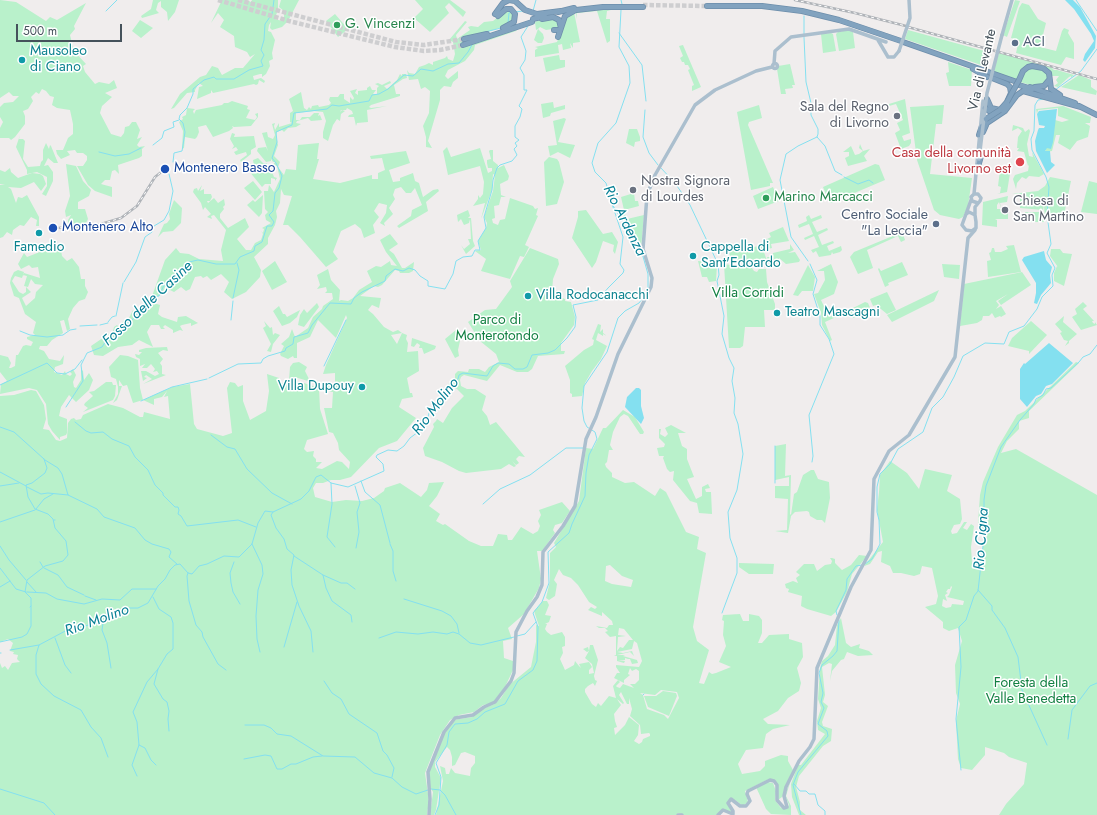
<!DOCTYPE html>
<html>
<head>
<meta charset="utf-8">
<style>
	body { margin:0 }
	#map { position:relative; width:1097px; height:815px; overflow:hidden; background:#f0eded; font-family:Jost,sans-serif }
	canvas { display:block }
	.scale { position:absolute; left:16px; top:24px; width:106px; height:18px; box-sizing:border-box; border:2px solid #45525b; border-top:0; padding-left:5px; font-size:12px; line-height:14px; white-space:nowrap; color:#45525b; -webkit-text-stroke:3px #fff; paint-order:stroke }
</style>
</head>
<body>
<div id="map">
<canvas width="1097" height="815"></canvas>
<div class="scale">500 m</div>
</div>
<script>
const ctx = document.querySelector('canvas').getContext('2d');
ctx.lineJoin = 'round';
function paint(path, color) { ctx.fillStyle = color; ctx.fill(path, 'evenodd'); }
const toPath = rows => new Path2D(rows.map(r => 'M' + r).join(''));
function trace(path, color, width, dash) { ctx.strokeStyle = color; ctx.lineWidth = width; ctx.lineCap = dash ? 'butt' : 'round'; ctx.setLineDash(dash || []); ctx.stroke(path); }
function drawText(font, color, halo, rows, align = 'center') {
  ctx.font = font + ' Jost,sans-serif'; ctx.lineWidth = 3; ctx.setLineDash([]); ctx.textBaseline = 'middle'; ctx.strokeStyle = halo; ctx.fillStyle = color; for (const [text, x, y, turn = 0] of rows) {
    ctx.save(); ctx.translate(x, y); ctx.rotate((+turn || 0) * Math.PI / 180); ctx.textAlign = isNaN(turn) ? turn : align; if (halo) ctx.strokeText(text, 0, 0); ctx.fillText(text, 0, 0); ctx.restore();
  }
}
const green = toPath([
	[0,0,16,2,46,21,50,17,57,20,86,3,74,26,75,29,70,35,74,51,86,64,83,66,85,72,95,84,99,82,109,84,114,80,117,88,105,93,112,97,102,106,100,113,111,134,121,137,124,133,125,127,129,126,132,122,136,122,140,130,137,139,142,137,137,145,139,147,145,146,142,149,142,156,139,158,118,165,119,174,115,170,112,171,110,180,105,180,101,184,112,187,112,197,95,191,88,185,77,166,83,166,87,160,87,156,83,153,77,153,75,150,67,151,70,155,61,159,57,154,56,150,63,150,68,138,73,134,73,124,70,110,57,108,52,105,54,97,50,96,46,91,42,89,39,94,36,92,31,97,33,101,28,109,23,111,25,116,25,124,15,137,11,140,9,138,0,138,0,128,3,122,0,117,0,107,4,103,13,102,19,96,13,96,9,92,0,98],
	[153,0,179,0,175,12,168,21,167,12,161,7,161,1,158,3,156,10,159,13,142,18,141,16,151,9],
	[222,0,247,0,251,2,252,0,278,0,278,9,275,19,282,21,284,18,284,11,279,7,281,0,299,0,288,21,282,27,272,30,270,28,271,22,269,25,268,31,271,32,275,40,272,53,273,59,269,61,270,66,266,74,262,77,262,74,260,74,253,76,254,80,261,78,265,81,264,83,259,80,258,84,256,85,254,84,213,93,211,90,211,93,197,99,199,87,203,86,199,83,195,90,195,92,187,93,174,108,171,109,180,94,200,77,206,75,212,66,218,68,222,75,235,68,243,68,255,54,250,57,247,52,235,47,234,36,220,27,224,20,218,13,211,23],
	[415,0,450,0,466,12,463,17,449,3,445,7,449,13,430,32,414,18,423,9],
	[1015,0,1020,1,1007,37,1003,35],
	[1022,3,1029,5,1038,19,1046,23,1040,47,1056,51,1062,31,1064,28,1069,30,1068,33,1074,43,1074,59,1066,57,1061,65,1016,53,1019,40,1011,38,1019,8],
	[508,9,514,13,514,20,508,25,464,40,520,27,516,31,475,45,474,50,465,61,448,70,445,76,448,79,458,71,458,78,453,82,451,87,444,86,440,90,440,100,428,141,432,148,426,147,426,137,423,126,429,113,430,91,425,87,421,89,418,79,409,80,407,70,409,73,415,74,419,67,425,65,429,63,433,65,433,62,445,58,447,56,448,59,453,61,455,54,453,42,449,40,465,21,467,22,456,35,457,39,470,30,468,27,471,26,478,27,484,22,493,21],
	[609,9,611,10,607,11,606,19,610,19,610,41,607,43,597,11,577,13,576,19,576,12],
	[574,12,580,42,573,43,573,48,570,43,571,48,563,50,562,44,558,45,559,53,535,57,535,50,538,48,535,47,557,42,563,28,565,17],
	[335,14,348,29,338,37,326,21],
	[543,19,556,19,560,28,546,30,540,27,538,29,543,34,544,38,542,43,538,43,534,40,538,29,536,30,535,22],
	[140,20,153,28,141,38,132,31],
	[848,30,853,32,855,48,839,51,836,34,838,32],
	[908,30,988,52,984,66,905,39],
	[831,33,833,34,836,51,823,53,821,34],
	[683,45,701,87,692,91,692,86,694,85,688,70,690,69,688,65,685,65,684,62,682,62,680,58,683,56,679,46],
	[999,53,1051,67,1054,70,1057,70,1074,75,1071,78,1071,76,1069,77,1058,87,1054,86,1058,83,1056,80,1059,76,1051,76,1050,72,1044,66,1030,64,1017,81,993,72],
	[559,55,560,60,565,60,565,67,546,72,543,58],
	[948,62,972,70,971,86,949,86,946,73,949,72],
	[790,64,795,85,792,85,793,88,785,89,786,94,781,94,777,69,778,66],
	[1030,67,1044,70,1047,72,1047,82,1037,87,1020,82,1024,72],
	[400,74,402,76,402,74,406,74,407,78,403,79,394,85,396,94,400,94,400,96,371,105,369,107,371,108,387,106,367,110,368,122,357,123,356,126,354,117,348,117,349,115,353,114,352,111,347,108,346,110,341,110,340,112,342,110,345,111,341,114,340,121,337,119,333,125,328,141,323,138,323,132,326,121,323,112,314,111,296,113,296,120,300,120,302,117,310,117,314,113,319,113,318,116,320,115,322,120,311,121,308,118,297,121,296,123,301,124,296,127,288,128,284,132,282,130,277,132,276,135,278,145,274,156,280,162,278,167,284,175,286,169,296,170,298,145,319,143,317,159,319,159,313,179,340,183,372,175,372,179,378,179,378,173,385,170,382,158,371,159,370,156,406,151,410,163,389,170,393,182,400,181,400,178,413,173,415,181,419,183,423,197,433,190,438,189,439,191,426,202,428,211,399,228,397,226,411,216,412,210,422,205,415,188,411,193,406,193,401,187,395,189,393,195,395,199,389,208,393,214,384,223,385,226,380,223,386,213,387,205,379,203,374,211,379,217,373,225,375,233,364,238,361,229,355,224,341,231,333,252,338,259,326,267,300,237,288,225,283,225,292,196,284,195,281,189,280,203,276,211,277,217,275,225,268,238,268,244,254,257,261,270,260,277,246,292,232,299,224,292,229,282,221,274,211,280,207,276,203,278,201,276,195,277,190,289,186,291,181,287,174,292,166,288,159,296,154,296,151,299,165,260,176,248,180,253,189,254,199,259,223,261,221,250,226,230,214,215,211,216,212,219,207,217,211,214,205,207,203,210,201,203,193,192,194,189,197,188,198,191,202,185,200,191,204,189,204,194,211,194,212,197,210,201,207,201,208,203,214,198,218,203,224,199,225,205,223,207,224,209,220,214,220,218,228,228,245,218,249,227,237,239,246,250,251,250,255,243,261,240,263,234,261,231,263,233,264,229,262,228,271,223,266,220,265,215,268,212,265,209,264,191,268,191,269,185,274,192,280,179,277,166,273,165,275,162,273,162,271,159,271,161,266,162,257,151,258,148,266,147,268,151,262,133,267,132,268,137,273,139,275,135,272,124,275,123,274,126,275,130,279,123,279,127,292,123,290,122,290,113,293,111,289,99,301,92,304,108,307,110,309,107,311,109,312,106,318,105,319,107,329,105,331,103,329,100,330,97,338,97,340,94,344,94,344,99,350,103,350,97,353,100,354,98,350,91,357,89,355,93,358,95,358,91,367,90,367,88,370,86,372,90,376,90,373,94,377,94,377,88,379,86,375,84,378,83,382,85,390,81,391,83,384,86,387,89,397,80],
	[1079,75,1091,80,1091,87,1097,91,1096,95,1061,87],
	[905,99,910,133,902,136,904,141,911,139,911,143,909,146,901,149,895,133,900,130,897,123,903,120,896,104,889,106,889,104],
	[232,101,248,106,247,109,250,110,246,118,255,120,257,117,255,114,258,113,258,117,251,126,234,127,232,126,233,128,229,131,213,137,206,125,198,127,199,132,197,137,195,139,185,137,184,148,182,149,183,131,179,122,183,119,182,117,186,115,187,108,195,109,193,111,194,114,196,110,222,105,224,103,228,103],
	[553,102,554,108,565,105,565,109,551,113,550,116,543,118,541,104],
	[759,105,762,118,749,122,748,125,773,183,770,183,770,186,751,190,737,112],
	[944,105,942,124,936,124,930,174,972,178,968,206,963,217,959,219,940,215,934,210,917,160,910,107],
	[1063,106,1091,117,1090,123,1085,123,1090,126,1088,137,1077,141,1070,150,1058,143,1060,135,1056,135,1052,151,1046,152,1045,150,1055,120,1062,122,1069,120,1058,116,1058,108,1038,110,1037,114,1036,109],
	[564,118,566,119,558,142,575,145,570,158,558,152,550,156,548,146,557,145,553,121],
	[1013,125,1023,128,1025,132,1029,129,1030,131,1027,144,1029,156,1033,157,1032,152,1044,174,1039,177,1029,176,1026,179,1022,177,1017,183,1016,189,1013,179,1015,175,1028,171,1029,165,1028,166,1024,152,1017,151,1019,148,1017,148,1018,137,1022,131,1018,128,1012,131],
	[629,129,637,129,640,137,640,141,635,142,634,147,626,143],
	[232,133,235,134,234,137,254,136,256,147,251,150,251,154,241,162,240,160,247,155,246,152,236,155,234,152,238,150,236,147,232,149,234,146,230,139],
	[20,135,19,139,23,139,25,141,23,159,28,167,40,166,41,162,43,160,43,150,46,143,49,149,50,145,51,146,58,163,54,163,48,158,44,166,48,165,53,172,53,181,46,196,42,194,47,186,47,177,37,172,27,174,27,170,16,147],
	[860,144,863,151,870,149,864,156,867,161,848,166,845,158,849,156,849,152,843,152,851,146,855,155,859,154,863,151,859,148],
	[447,147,451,157,480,148,488,173,492,171,492,168,488,168,487,163,487,160,491,159,489,151,490,150,493,150,493,161,498,165,498,168,504,165,509,176,508,180,500,184,501,195,506,197,501,197,499,205,494,206,495,218,492,219,493,223,498,225,500,220,505,219,510,198,533,206,535,209,538,208,536,215,538,216,525,245,529,247,524,257,520,256,510,279,481,271,486,259,475,251,481,250,478,241,486,228,487,223,484,217,493,191,495,175,493,174,492,190,481,219,485,203,473,206,478,199,478,195,480,198,483,194,484,182,480,166,448,175,443,151],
	[549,157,557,159,559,162,564,182,557,204,546,206,544,162],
	[258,158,263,163,267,163,266,165,270,167,274,177,277,178,275,181,275,179,271,178,271,184,265,184,262,187,249,171,254,166,253,160],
	[1012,161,1007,192,997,194,1000,193,1001,187,998,186,1000,170,1009,171],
	[66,164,76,166,83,181,91,190,89,196,78,202,78,209,85,209,88,219,86,223,87,227,73,227,68,224,68,220,71,215,66,217,65,211,70,196],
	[875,164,879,165,885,180,831,203,829,202,823,187],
	[10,168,11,172,18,178,32,173,40,174,43,176,46,184,41,191,34,182,21,188,8,187,11,189,16,203,18,197,22,198,27,195,39,217,39,226,36,226,37,220,31,217,24,226,20,225,13,230,12,235,7,232,3,237,0,238,0,185,5,185,0,184,0,170,5,172],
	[1050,177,1071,181,1064,215,1052,213,1045,219,1044,205,1043,210,1020,208,1020,194,1012,194,1038,191,1045,186],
	[253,181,262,192,255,200,244,188],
	[1089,181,1097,183,1097,214,1081,212],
	[773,187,779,201,758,209,753,196],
	[634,193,635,201,638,201,639,206,624,210,621,197],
	[263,195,262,213,259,217,247,205,253,200,255,202],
	[1008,196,1007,202,1000,203,1001,208,999,202,997,205,997,209,1002,209,1002,212,1008,213,1008,219,995,219,997,220,997,227,982,225,983,202],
	[174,200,182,208,181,223,173,231,163,232,158,237,164,224,167,223,170,219,169,214],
	[468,210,470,216,468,218,471,218,473,241,475,246,466,254,461,245,464,249,470,244,468,239,471,239,470,219,469,223,464,225,461,219,458,222,457,215],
	[586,210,603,234,612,232,618,242,615,254,613,251,614,245,603,241,596,262,592,268,572,238,578,217,578,211],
	[1025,212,1043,212,1044,222,1025,222],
	[625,214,627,219,644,215,641,248,622,215],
	[809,215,811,219,821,215,822,218,812,222,817,232,827,228,828,230,818,235,822,245,833,241,834,243,827,246,829,251,841,246,842,250,840,252,833,254,832,252,831,255,819,257,816,251,813,253,811,250,819,247,814,236,805,240,804,238,813,234,809,224,799,228,798,225,807,221,806,217],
	[783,227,789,241,771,244,772,248,768,249,768,242,765,243,765,240,771,237,769,233],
	[900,233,903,234,905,240,901,242,898,236,867,250,873,268,858,274,850,257,854,252],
	[390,234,398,244,389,250,394,254,402,268,405,268,414,262,413,271,409,273,400,273,399,271,395,270,382,285,378,287,374,286,360,296,381,298,379,308,372,305,368,310,373,314,384,327,393,332,398,330,402,333,391,335,397,344,402,333,407,335,406,339,408,343,407,352,418,351,419,371,407,378,410,393,412,393,413,397,402,399,399,407,416,418,397,441,379,448,351,477,340,480,331,480,323,483,316,483,313,488,315,497,332,502,346,500,362,501,374,498,384,491,385,488,400,483,421,497,427,490,429,483,444,482,437,496,429,506,440,514,436,521,443,525,445,524,469,541,481,546,493,546,498,534,507,535,508,540,512,540,521,527,533,534,538,531,540,526,538,521,541,515,539,510,562,502,570,511,562,523,555,525,553,530,555,533,542,551,537,551,541,579,539,588,524,614,508,628,512,639,503,641,504,658,513,661,513,670,505,687,492,704,483,705,474,712,459,715,450,720,440,735,425,773,429,801,427,815,0,815,0,663,2,668,5,666,8,670,12,663,20,662,17,659,18,655,13,654,14,652,10,651,13,643,8,639,0,642,0,396,14,395,31,390,36,391,44,405,46,419,43,429,49,430,56,440,60,441,67,438,68,423,71,419,74,418,76,420,81,419,83,415,108,404,123,408,140,417,143,417,144,412,170,419,168,396,164,397,167,391,162,397,154,399,154,405,143,400,133,403,127,385,123,386,119,380,119,386,122,386,117,400,113,403,118,394,118,387,116,379,111,377,109,367,120,355,128,356,138,360,140,388,143,400,172,387,190,384,194,424,197,429,223,436,232,433,227,388,230,382,235,383,238,387,243,385,243,401,250,420,266,411,269,391,267,374,279,378,279,381,282,383,304,383,319,388,320,409,328,434,307,440,304,449,307,452,314,451,313,456,316,459,316,462,322,462,316,468,322,469,337,461,342,462,349,469,350,462,339,450,338,443,333,433,329,432,324,408,332,408,333,392,324,391,323,386,335,385,335,373,323,374,326,365,347,318,346,315,336,338,318,320,310,337,297,343,297,358,294,358,293,356,288,359,281,356,280,354,284,346,281,344,289,337,292,329,295,337,308,328,313,317,322,309,323,306,333,299,332,293,325,293,327,291,326,287,317,289,320,285,317,275,328,269,331,280,340,290,339,301,341,300,348,301,353,298,359,290,372,282,367,271,376,266,381,267,390,261,391,265,397,266,386,252,380,240],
	[790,244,794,250,788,253,795,252,800,260,799,262,786,264,779,258,779,263,769,264,767,257,772,257,773,253,790,249],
	[1014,245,1021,272,988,277,987,261,991,260,989,253,991,252,992,248,994,248,995,252,1001,252,1008,249,1006,246],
	[762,246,768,264,744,261,736,262,735,257,730,257,729,249],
	[530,248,558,259,559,264,553,279,552,291,560,292,560,297,565,299,565,301,571,302,575,317,574,325,561,343,561,351,565,351,564,354,538,356,532,369,528,372,517,372,500,365,487,381,464,375,461,377,460,380,461,386,467,389,475,389,486,396,482,410,487,416,490,425,496,422,525,457,519,456,516,459,519,463,516,465,512,461,516,466,514,467,509,464,501,469,466,473,459,471,442,462,425,456,423,448,434,427,433,424,436,421,437,419,443,423,452,408,464,396,457,389,452,387,442,401,434,405,443,395,451,380,455,378,455,374,458,371,468,372,469,369,479,369,485,372,489,367,499,362,496,354,480,341,468,322,485,310,496,309,512,287,510,281],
	[53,249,54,251,61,250,62,256,67,261,72,258,79,267,81,279,85,279,85,286,88,292,85,299,79,301,73,308,68,319,70,329,67,331,64,320,60,321,63,333,52,340,47,346,40,346,39,349,44,351,49,359,60,361,64,355,63,364,55,367,54,372,62,375,65,371,66,374,70,376,72,374,70,372,73,369,76,375,73,382,74,387,76,388,81,380,81,369,83,371,84,380,89,373,93,380,89,390,76,402,69,395,61,407,59,416,67,419,67,433,66,435,60,437,60,440,52,431,48,424,46,404,37,390,29,388,0,394,1,384,7,381,0,372,0,355,8,357,11,363,9,368,11,368,15,366,16,355,18,355,23,346,26,345,31,346,33,342,27,339,27,337,35,335,33,333,36,322,25,314,19,298,14,296,10,283,11,278,14,272,18,270,24,272,22,278,15,276,12,281,19,292,23,294,26,292,26,287,31,292,22,298,26,306,35,298,36,292,43,285,35,284,31,279,28,287,24,286,27,276,23,275,24,273,40,278,38,267,32,268,29,265,21,269,18,264,24,253,27,257,45,250],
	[1051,249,1060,249,1063,253,1072,254,1064,286,1054,281,1054,273,1057,266,1058,267,1050,256],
	[275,261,287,282,272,290,262,271],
	[698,261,714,262,717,265,716,281,709,282,707,277,702,277],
	[902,262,908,275,888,283,889,285,885,287,878,269,879,268,881,271],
	[724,264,746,267,752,268,754,271,757,272,759,269,766,269,767,282,775,304,775,310,764,310,765,327,745,327,743,346,740,348,729,348],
	[831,264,838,282,834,294,821,300,829,317,844,311,845,313,825,322,832,340,830,341,822,325,821,313,814,294,818,293,825,280,824,271,817,271],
	[942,264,960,265,959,279,944,277],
	[808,265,815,277,813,291,802,291,798,296,793,295],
	[1022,272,1031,285,1001,305,998,301,1008,294,996,301,999,305,996,309,1001,306,1006,314,1001,317,1000,316,995,318,992,313,989,316,983,316,982,320,977,323,960,326,964,284],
	[939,290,934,301,892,322,887,315],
	[887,292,896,310,887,314,876,305,873,306,870,299],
	[865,302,868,303,871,310,853,318,850,311,851,309],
	[1083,302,1087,306,1083,309,1094,321,1092,321,1093,323,1095,324,1095,322,1097,325,1081,330,1072,317,1077,314,1075,309],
	[154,303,160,305,158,314,162,317,177,322,178,317,186,316,198,323,191,326,191,323,182,325,180,326,183,331,180,330,173,333,173,330,165,325,163,327,165,329,161,329,159,325,151,325,147,332,153,347,139,340,132,345,118,347,103,356,94,355,91,346,113,331,114,327,117,325,119,327,124,320,129,318,133,310,136,313,141,305,145,304,151,306],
	[317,303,319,307,304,327,298,325,300,315,304,309,307,313],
	[279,306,283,314,285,314,287,317,300,310,297,317,290,323,282,326,273,311],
	[1064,316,1063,322,1077,334,1069,341,1069,343,1065,346,1068,341,1064,340,1060,333,1062,332,1055,324],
	[264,321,270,328,272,327,273,335,275,333,280,335,273,344,271,352,267,351,271,344,263,328,266,326],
	[1031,321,1047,335,1029,354,1029,351,1008,346,1012,338],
	[598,324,601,325,600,332,603,329,603,333,607,336,603,334,603,336,598,333,596,340,607,346,601,359,592,371,585,383,582,396,572,397,572,394,570,393,570,380,565,366,584,350,593,345,594,340,592,339],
	[456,330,460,341,458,350,459,356,455,358,445,339],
	[412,338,436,346,435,349,424,354,422,348,419,348,420,345,417,343,414,347,411,346],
	[167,347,168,351,163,350,158,353,163,359,160,363,162,366,162,374,166,375,143,384,152,379,146,375,144,377,147,378,143,381,141,371,146,371,155,376,159,374,157,371,153,372,155,369,151,364,147,368,142,368,145,364,140,366,140,359,136,357,135,354,139,355,142,352,139,352,139,350,146,348],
	[299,362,307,367,305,371,309,379,308,381,298,378,289,380,290,367,293,363],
	[1076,362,1079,363,1029,411,1029,418,1019,421,1019,429,1007,441,1001,453,1016,449,1097,495,1097,815,999,815,1006,804,1024,784,1027,763,1009,757,1004,753,985,747,985,755,972,770,961,768,958,759,956,721,960,704,956,693,955,665,962,641,958,628,949,631,943,628,943,622,925,607,936,604,938,596,932,568,922,566,920,574,914,576,901,573,893,573,890,566,881,562,882,551,878,552,870,564,864,566,883,542,877,510,879,492,880,475,890,461,907,473,919,489,925,469,952,475,947,491,960,499,962,519,960,524,954,525,951,531,952,534,957,533,964,522,967,522,963,528,967,530,971,524,974,526,971,547,972,563,974,565,982,556,984,534,978,523,980,495,983,482,998,447,1017,415,1025,411],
	[951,586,952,587,949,595,947,597,964,601,963,605,952,604,951,607,946,608,942,606,943,599,947,601,945,595,948,593,946,592,948,589,950,589],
	[106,382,112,382,113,385,116,385,115,396,113,400,83,412,88,408,84,405,85,403,93,396,89,392,94,391],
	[623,410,635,417,644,432,643,434,640,434,628,416,624,414,620,417,613,432,610,445,613,450,609,450,607,462,605,464,606,467,612,473,612,477,625,483,634,482,655,496,660,488,666,492,686,532,699,537,697,549,706,553,693,627,697,641,709,650,699,683,704,684,709,672,712,674,716,673,731,667,719,662,726,646,723,635,724,621,722,620,723,615,740,614,743,621,749,621,749,614,759,616,762,620,762,633,758,643,762,643,769,635,789,634,789,639,802,643,803,657,797,668,801,683,799,691,788,698,778,711,763,719,768,724,790,725,773,729,766,734,763,748,746,750,738,764,742,774,760,771,765,766,765,761,781,755,788,756,788,761,793,770,782,797,778,800,778,785,769,779,745,791,748,802,743,806,735,800,728,801,732,812,722,810,716,815,683,815,678,813,677,815,436,815,443,781,440,766,445,768,446,774,449,774,451,768,455,773,470,776,471,768,475,763,475,756,465,752,461,753,455,765,452,766,452,757,450,750,447,747,435,762,435,767,441,778,440,784,436,810,434,815,430,815,433,792,430,787,428,772,443,735,453,720,472,717,481,710,494,704,501,698,509,685,531,667,536,642,536,625,539,626,534,611,543,601,547,601,549,605,545,615,551,616,549,622,545,624,547,624,545,629,547,632,551,635,562,632,565,637,565,646,562,647,563,653,560,659,565,670,574,665,575,661,579,666,581,668,579,664,589,662,592,667,589,670,589,674,594,673,592,664,585,658,589,651,587,652,583,649,588,647,589,651,590,645,593,645,598,660,594,676,595,680,597,681,595,686,593,683,588,686,585,689,585,692,592,704,596,707,598,703,601,706,609,696,616,698,613,686,618,680,620,682,616,686,617,687,620,688,623,684,634,688,630,684,635,684,639,680,639,671,636,669,632,671,630,668,628,674,630,675,624,680,624,683,614,678,617,673,620,673,616,667,616,665,639,667,642,661,637,643,634,641,632,649,617,652,623,653,632,651,634,656,630,652,617,655,625,655,623,656,637,660,638,663,632,664,630,659,628,659,625,658,625,660,618,660,625,661,624,663,617,661,617,656,614,656,616,655,616,636,610,637,605,632,608,631,605,628,599,628,596,626,607,628,609,625,613,625,612,621,602,612,602,616,588,610,591,607,595,609,597,607,589,602,578,585,571,578,563,575,559,569,554,580,557,584,555,596,549,600,546,598,550,581,550,553,556,547,554,543,579,501,586,448,593,449,603,428,606,428],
	[610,565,622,576,633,580,631,587,612,584,605,581,606,566],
	[619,628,624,629,633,640,629,640,623,648,620,647,617,651,618,637,626,636,618,635],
	[661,690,677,692,679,698,668,719,664,715,647,709,643,695,640,693,655,695],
	[621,692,627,704,629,704,629,698,632,709,630,716,640,725,641,734,649,733,650,734,650,736,643,739,642,742,639,744,634,741,638,735,639,725,629,717,625,725,615,735,614,728,617,727,615,721,614,714,621,705,617,699,623,704,624,703,619,695],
	[671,425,686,433,678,433,682,446,687,449,687,459,694,477,687,479,696,499,702,496,702,487,708,484,710,488,705,489,706,492,711,492,712,514,699,513,697,503,690,501,673,480,674,471,670,472,667,469,663,458,664,456,659,456,657,448,664,447,665,444,659,438,659,429,661,429,660,434,665,437,668,434,665,428],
	[786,444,785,476,791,475,790,514,791,515,794,494,797,492,803,475,811,470,814,470,818,479,829,482,830,498,825,523,822,520,817,520,810,516,809,512,807,511,795,512,791,516,788,533,775,531,787,530,788,499,775,498,775,486,789,486,789,477,775,480,775,446],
	[859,555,867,556,852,574,847,592,836,612,831,616,807,609,801,606,802,596,788,592,789,589,786,588,785,584,793,581,798,583,796,578,800,575,796,572,804,564,814,564,817,571,825,565,831,564,832,561,830,558,832,558,835,559,835,563,842,570,851,565],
	[739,563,774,564,773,574,749,574,739,567],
	[841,618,846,643,851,647,860,644,859,648,869,651,873,655,858,656,847,652,844,659,841,660,832,671,830,681,832,664,829,663,822,667,825,695,823,702,828,706,822,722,823,726,832,729,831,741,823,746,799,776,796,787,800,802,800,810,806,815,799,815,792,797,791,784,798,765,801,765,825,734,818,730,817,721,821,708,818,699,820,668,822,661,828,656,835,645,837,625],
	[663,691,676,693,677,696,669,716,648,707,644,696,656,696],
	[792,776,786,796,791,806,791,815,771,814,766,809,756,787,768,782,773,783,776,791,775,800,781,808,787,809,789,805,785,795]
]);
const water = toPath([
	[1065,0,1073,0,1080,7,1096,36,1095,48,1085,62,1083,60,1085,54,1094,41,1091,34,1074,9],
	[1057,109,1053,142,1051,149,1047,148,1045,151,1050,151,1051,162,1055,165,1047,173,1036,151,1035,141,1038,130,1039,128,1044,128,1045,126,1039,125,1037,114,1039,111],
	[1044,251,1046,260,1052,267,1050,275,1051,283,1041,295,1037,304,1034,303,1036,293,1036,283,1022,260,1024,257],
	[1049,343,1073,363,1052,384,1046,386,1041,394,1036,396,1027,407,1020,399,1020,369,1024,363,1025,364],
	[636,388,639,388,641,390,641,406,644,418,641,424,625,407,627,397]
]);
const stream = toPath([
	[621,0,622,4],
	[1076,0,1097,31],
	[621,10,619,47,629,66,630,83,616,123,598,143,592,163,595,172,606,183,612,204,642,253,648,274,648,290],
	[106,11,117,0],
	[533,11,536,0],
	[515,12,523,11],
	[804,16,804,34],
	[508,23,509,13,512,12],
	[481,33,501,28],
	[619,33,642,65,646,101],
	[804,37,806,82,811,103,811,115,818,129,818,134,817,137,798,146,786,154,780,180,791,237,808,261],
	[1055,90,1081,71,1097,49],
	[645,110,643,137,649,153,658,165],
	[1096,117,1097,118],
	[817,137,825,146,835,171,842,175],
	[153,145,162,138,164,131,174,127,173,122,179,120],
	[99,152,115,156,129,154,141,148],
	[173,162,174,153,182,151,183,145,185,132,183,123,179,119,180,115,187,108,193,94,193,89,204,80,214,77,216,79,234,79,249,70,263,66,261,61,264,55,261,50,264,40,265,24,272,14,274,0],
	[660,167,675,183,690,205,718,264,719,275,717,281,724,316,722,334,729,358,734,368,732,381,735,398,734,413,738,424,743,454,737,490,728,512,730,538,737,558,737,573,722,613],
	[844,177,858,184,869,180,873,183],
	[810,264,817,280,813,294,820,316,820,325,829,339,834,354,809,415,813,456,812,462],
	[124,282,136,262,145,237,152,232,154,226,164,220,169,211,173,191,169,174],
	[233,298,239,270,237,263],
	[116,316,123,283],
	[231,320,233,301],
	[108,322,112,317,115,316],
	[100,325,108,323],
	[80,326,97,325],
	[20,331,30,335,47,337,63,335,70,330,76,329],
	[324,366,346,320],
	[209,378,238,364,261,363,263,359,268,356,285,351,286,348,293,344,294,337,308,333,312,325,330,303,351,304,354,298,362,292,385,281,386,276,395,269,403,271,409,268,415,270,420,276,428,281,428,286,445,289,453,274,456,261,463,257,472,256,475,250,480,250,478,241,486,228,484,217,492,190,493,180,497,168,500,165,512,161,517,155,514,149,517,146,515,143,519,140,515,137,515,126,520,117,522,109,519,106,527,90,524,90,524,75,520,68,525,60,526,51,521,37,528,26],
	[0,385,47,363,57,373,65,374,75,369,82,360],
	[141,401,172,387,207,379],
	[66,407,83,381,81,365,87,353,102,347,110,335,133,319,153,297,159,296,164,285,182,274,189,262,198,260,216,264,235,264,240,257,254,251,255,246,262,242,267,226,272,226,274,222,269,215,273,211,275,193,279,188,282,176,276,163,272,158,277,142,276,132,292,125,294,113,327,109,332,105,339,106,369,101,372,95,379,94,388,89,404,75,413,76,421,69,433,71,448,64,459,63,468,52,473,43],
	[75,422,86,431,91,433,103,432,112,439,129,446,135,457,148,470,155,485,163,493,163,495,175,507,178,507,179,510,178,514,181,516,187,526,238,520,256,527],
	[0,427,14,432,44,459],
	[211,435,227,447,235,449,247,469,272,493,292,504],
	[45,460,58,468,62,474,68,495,97,509,104,517,135,528,145,540,152,544,169,549,171,552,169,557,177,564],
	[0,472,26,486],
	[361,481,365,492,380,505,390,543],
	[331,483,332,504,327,537,335,547],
	[775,483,775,446],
	[0,486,19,483],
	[355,486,360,503,357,512,359,532,356,548],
	[27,487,41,494,48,493,68,495],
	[483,504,500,489,530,475,566,448,583,448],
	[36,509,44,499,53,494],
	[273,512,271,515,276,528,284,539,287,549,294,555,291,570,292,585,299,606,311,631,313,652],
	[54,520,55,520],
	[0,522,35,510],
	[252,544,262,565,263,574,258,590,256,616,257,639,260,652],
	[390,544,393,551,393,571,396,581],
	[0,546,9,560,26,580],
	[294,556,323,575,326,588,332,601,351,615,352,622],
	[40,562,43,567],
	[234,562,230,573,231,583,233,592,240,604],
	[865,564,872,559,880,544,879,520,877,512,877,487,880,474,890,464,898,449,923,432,932,408,943,397,954,377,963,356,985,343,1004,344,1009,332,1024,326,1037,309,1042,297,1053,286,1052,275,1055,268,1047,253,1051,244,1047,215,1049,187,1046,177,1032,150,1031,139,1034,131,1035,105,1038,100,1044,99],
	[0,568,16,589,26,592],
	[44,568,58,575,67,587,84,595],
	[188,573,187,576,189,601,196,625,202,632,203,637,218,664,226,670],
	[323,575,341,583,347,583,355,589],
	[27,582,36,592],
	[0,587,10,581],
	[978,590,992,606,992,610,1005,628,1018,657,1022,690,1047,745],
	[27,592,46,593,57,599,84,604,102,599,120,600,132,589,156,589],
	[85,596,96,600],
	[404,599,442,611,451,616,457,624,459,633],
	[30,607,31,606],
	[837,615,836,611,846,590,847,579,856,566,862,565],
	[103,623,102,630,107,643,111,668],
	[517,636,525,634,536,622],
	[55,638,65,665,71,673],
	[379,638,396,632,418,634,433,632,447,634,453,632,459,634,470,643,481,645,514,637],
	[0,642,22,637,27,634,31,626,31,598,25,592,27,580,45,566,63,561,68,555,66,541,55,528,53,519,48,514,35,509,28,497,26,485,32,483,45,473,47,468,44,459],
	[284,647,297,602],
	[10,650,39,645],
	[0,653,1,653],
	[158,669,154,684,163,699,167,702,169,711,168,719,169,731],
	[324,681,332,693,341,699,349,714,377,733,383,751,387,755,394,768,392,777],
	[643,695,644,694],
	[245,725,264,725,271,728,277,734,291,736,323,756,355,757,374,773,392,778,402,787,416,794,428,790],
	[1068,739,1072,710,1090,686,1097,683],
	[139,745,145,748,151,760,156,765],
	[108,757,101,738,91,727,81,710,54,696,41,684,36,674,36,655,39,645,69,629,104,622,128,608,138,608,148,603,158,586,165,579,170,570,175,565,180,564,188,573,192,574,199,566,207,564,224,556,239,557,252,544,258,523,265,511,273,512,301,499,309,491,316,477,321,475,331,483,348,487,384,471,383,464,376,457,377,455,388,450,397,451,404,446,410,438,426,426,429,413,453,382,458,379,459,375,463,373,487,376,493,366,498,363,509,364,515,369,523,369,527,367,532,355,548,353,555,350,567,338,575,327,576,317,573,305,598,300,608,288,623,273,624,270,620,264,623,237,612,204],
	[244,759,265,755,271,756,277,769,282,769,291,764,296,764,313,757,322,756],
	[961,770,956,719,961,667,959,627,966,620,974,596,978,591,984,537,984,500,986,486,1001,447,1020,420,1034,404,1036,399,1043,395,1046,389,1051,388,1079,362,1083,357,1090,354,1097,345],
	[137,776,132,765,139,745,137,722,133,712,147,682,158,669,167,654,173,649,173,623,171,617,159,609,153,597],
	[794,784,800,791,806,791,809,794,815,794,818,805,825,811,825,815],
	[0,789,44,803,55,815],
	[431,789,440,790,445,795,456,815],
	[435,815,439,805,441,777,436,763,447,745,449,732,455,724,468,723,477,719,485,712,505,704,518,681,533,670,537,661,538,627,533,613,542,602,549,583,548,552,569,533,572,524,585,496,586,473,589,455,597,439,595,432,587,427,584,421,582,408,584,386,607,352,618,318,625,311,639,303,646,294],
	[801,815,793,785,798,772,828,736,827,731,818,724,824,708,821,702,823,693,819,673,822,665,833,656,837,651,839,620]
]);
const highwayTunnel = toPath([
	[218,0,289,21,395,47,424,51,440,50,463,45],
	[238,0,396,42,424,45,464,39],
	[643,5,707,6]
]);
const major = toPath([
	[1002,35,1012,0],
	[878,40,888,57,894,57,899,51],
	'772.5 66a2.5 2.5 0 1 1 5 0a2.5 2.5 0 1 1-5 0Z',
	[774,64,775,51,791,37,849,29,886,42],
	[974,194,983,101],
	[969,212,975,215,976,222,976,228,972,231,966,230,962,225,966,214,969,212],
	[966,214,971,200],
	[975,214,975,207,980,201,981,198,978,194,974,194,971,197,972,201,978,203],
	[429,815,430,799,428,772,444,732,455,718,473,715,484,707,495,702,511,681,514,673,516,632,527,611,537,597,542,585,543,552,563,526,575,506,586,439,596,417,618,354,651,287,652,278,643,249,647,195,655,175,695,105,715,90,756,71,772,67],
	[678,815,682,815],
	[718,815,723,810,733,814,733,811,728,803,731,799,740,806,746,806,750,801,747,794,748,791,770,780,774,781,777,785,777,800,784,808,787,807,784,796,786,787,799,761,810,747,814,739,817,668,851,587,871,550,874,479,889,451,909,435,955,357,968,238,975,230]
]);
const highway = toPath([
	[707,6,762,6,802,11,839,20,901,41],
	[576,10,603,7,643,7],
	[558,12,574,8],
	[495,14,503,3,509,0,515,1,525,10,537,14,561,11],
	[498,16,506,9,511,9,515,14,514,22,503,28],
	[533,19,545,16],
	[542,19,553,17,559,20,561,28,559,30,554,30],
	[558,37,565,16,574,11],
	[464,39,487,34],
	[903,42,1017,82],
	[463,45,532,22],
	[973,69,987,77],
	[1019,80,1023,71,1028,67,1032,66,1043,68,1049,73,1051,89,1060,95],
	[1019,85,1032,89],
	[1030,87,1075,103],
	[1035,87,1044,86,1049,80],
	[987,99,991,108,1000,110,1007,102,1011,93,1010,87,1007,84,992,78],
	[1079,106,1097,115],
	[985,108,992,113],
	[983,132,987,123,1005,111,1017,95,1023,91,1081,107],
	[979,135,982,126],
	[978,167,981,156]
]);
const rail = toPath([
	[795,0,855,13,906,26],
	[908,27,1097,79],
	[54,228,91,227,121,218,137,206,155,177,165,169]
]);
const majorBridge = toPath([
	[899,51,910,18,909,0],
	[979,159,987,93,1002,35]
]);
const highwayBridge = toPath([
	[1007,102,1019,80],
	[986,119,1000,110]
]);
const markers = [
	[337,25,4,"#2e9e5b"],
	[1015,43,4,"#5c6f8a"],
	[22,60,4,"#0f9aa8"],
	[897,116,4,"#6b7280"],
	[1020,162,5,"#e0444e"],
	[165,169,5,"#1a4fb4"],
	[633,190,4,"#6b7280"],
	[766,198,4,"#2e9e5b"],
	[1005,210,4,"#6b7280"],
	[936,224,4,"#5c6f8a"],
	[53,228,5,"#1a4fb4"],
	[39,233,4,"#0f9aa8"],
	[693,256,4,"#0f9aa8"],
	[528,296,4,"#0f9aa8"],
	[777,313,4,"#0f9aa8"],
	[362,387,4,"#0f9aa8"]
];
const leisureNames = [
	["G. Vincenzi",345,25],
	["Marino Marcacci",774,198]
];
const serviceNames = [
	["ACI",1023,43],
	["Centro Sociale",928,216,"right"],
	["\"La Leccia\"",928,232,"right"]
];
const cultureNames = [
	["Mausoleo",30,52],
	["di Ciano",30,68],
	["Famedio",39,248,"center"],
	["Cappella di",701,248],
	["Sant'Edoardo",701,264],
	["Villa Rodocanacchi",536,296],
	["Teatro Mascagni",785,313],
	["Villa Dupouy",354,387,"right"]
];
const streetNames = [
	["Via di Levante",983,70,-77]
];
const worshipNames = [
	["Sala del Regno",889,108,"right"],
	["di Livorno",889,124,"right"],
	["Nostra Signora",641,182],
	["di Lourdes",641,198],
	["Chiesa di",1013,202],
	["San Martino",1013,218]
];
const healthNames = [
	["Casa della comunità",1011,154],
	["Livorno est",1011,170]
];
const transitNames = [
	["Montenero Basso",174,169],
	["Montenero Alto",62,228]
];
const parkNames = [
	["Villa Corridi",748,294],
	["Parco di",497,321],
	["Monterotondo",497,337],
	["Foresta della",1031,684],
	["Valle Benedetta",1031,700]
];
const waterNames = [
	["Rio Ardenza",624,221,63],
	["Fosso delle Casine",148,304,-43],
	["Rio Molino",436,407,-53],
	["Rio Cigna",982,539,-86],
	["Rio Molino",97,621,-20]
];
paint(green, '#b9f1cb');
paint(water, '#84e0f0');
trace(stream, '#84e0f0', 1);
trace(highwayTunnel, '#ceced0', 4.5, [4.5, 2]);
trace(highway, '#6d8eab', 6);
trace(major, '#abbfce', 3.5);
trace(highway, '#82a3bf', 4.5);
trace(rail, '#afb3b8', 2.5);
trace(rail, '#fff', 1, [3]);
trace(highwayBridge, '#6d8eab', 6, []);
trace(majorBridge, '#abbfce', 3.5);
trace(highwayBridge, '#82a3bf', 4.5);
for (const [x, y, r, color] of markers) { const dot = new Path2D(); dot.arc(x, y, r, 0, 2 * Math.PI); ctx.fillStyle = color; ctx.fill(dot); trace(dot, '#fff', 1.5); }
drawText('14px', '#27864d', '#fff', leisureNames, 'left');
drawText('14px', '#4e5e75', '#fff', serviceNames, 'left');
drawText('14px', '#0d838f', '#fff', cultureNames, 'left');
drawText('14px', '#45525b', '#fff', streetNames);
drawText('14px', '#5b616d', '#fff', worshipNames, 'left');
drawText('14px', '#be3a42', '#fff', healthNames, 'right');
drawText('14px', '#164399', '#fff', transitNames, 'left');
drawText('14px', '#128042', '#fff', parkNames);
drawText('italic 15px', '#088196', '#fff', waterNames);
</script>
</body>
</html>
